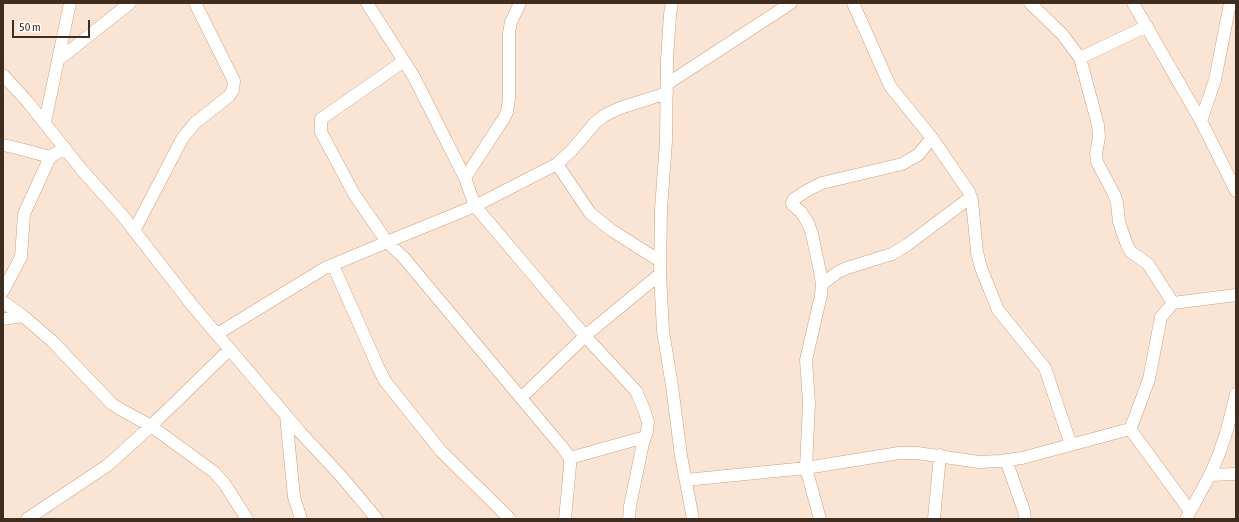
<!DOCTYPE html>
<html>
<head>
<meta charset="utf-8">
<style>
	body { margin:0 }
	#map { position:relative; width:1239px; height:522px; overflow:hidden; background:#fae5d5; font-family:"Asap Condensed",sans-serif }
	canvas { display:block }
	.frame { position:absolute; inset:0; border:4px solid #412d1d; pointer-events:none }
	.scale { position:absolute; left:12px; top:20px; width:78px; height:18px; box-sizing:border-box; border:2px solid #412d1d; border-top:0; padding-left:5px; font-size:12px; line-height:14px; white-space:nowrap; color:#412d1d; -webkit-text-stroke:3px #fff; paint-order:stroke }
</style>
</head>
<body>
<div id="map">
<canvas width="1239" height="522"></canvas>
<div class="frame"></div>
<div class="scale">50 m</div>
</div>
<script>
const ctx = document.querySelector('canvas').getContext('2d');
ctx.lineJoin = 'round';
const toPath = rows => new Path2D(rows.map(r => 'M' + r).join(''));
function trace(path, color, width, dash) { ctx.strokeStyle = color; ctx.lineWidth = width; ctx.lineCap = dash ? 'butt' : 'round'; ctx.setLineDash(dash || []); ctx.stroke(path); }
const street = toPath([
	[367,3,414,77,465,178,475,206,585,336,636,391,643,407,648,422,647,432,643,443,630,506,629,519],
	[672,3,670,14,667,60,666,141,661,209,660,274,663,331,672,386,681,456,693,519],
	[853,3,890,86,932,138,969,192,972,201,977,252,981,268,998,310,1045,368,1071,445],
	[1030,3,1062,34,1080,58,1098,125,1099,137,1096,154,1097,162,1115,196,1117,203,1119,222,1127,245,1131,252,1148,264,1173,303],
	[1133,3,1201,121,1236,191],
	[1080,58,1147,26],
	[58,60,130,3],
	[404,61,321,119,321,132,354,194,387,242,404,258,521,398,562,447,570,458,570,466,565,519],
	[3,75,27,101,82,170,122,215,192,305,300,432,341,476,377,519],
	[667,84,791,3],
	[1201,121,1215,80,1230,3],
	[45,122,70,3],
	[3,145,17,148,50,157],
	[557,164,590,213,611,230,660,261],
	[465,178,504,118,507,112,509,99,509,33,511,22,520,3],
	[134,231,182,139,195,123,229,96,233,90,234,81,195,3],
	[333,265,378,367,385,381,441,451,510,519],
	[822,284,838,272,847,268,892,254,907,245,971,197],
	[3,291,21,257,24,214,50,157,65,148],
	[3,302,23,316,52,341,112,404,120,409,151,426,214,472,224,483,247,519],
	[3,319,23,316],
	[217,334,325,268,387,242,475,206,557,164,571,151,595,123,605,115,620,108,667,93],
	[521,398,585,336,660,274],
	[286,416,294,497,301,519],
	[1130,429,1190,511],
	[570,458,645,437],
	[1006,460,1024,511,1025,519],
	[1210,475,1236,474],
	[686,480,806,468,899,453,917,453,979,462,1000,461,1022,458,1130,429,1135,417,1149,379,1161,317,1168,309,1173,303,1236,295],
	[27,519,108,465,151,426,230,349],
	[820,519,806,468,809,403,806,360,821,295,822,284,820,272,812,234,808,223,801,212,793,205,792,203,794,199,808,190,822,183,902,164,918,155,932,138],
	[934,519,940,455],
	[1186,519,1210,475,1219,454,1227,430,1236,394]
]);
trace(street, '#d1a078', 13);
trace(street, '#fff', 12);
</script>
</body>
</html>
